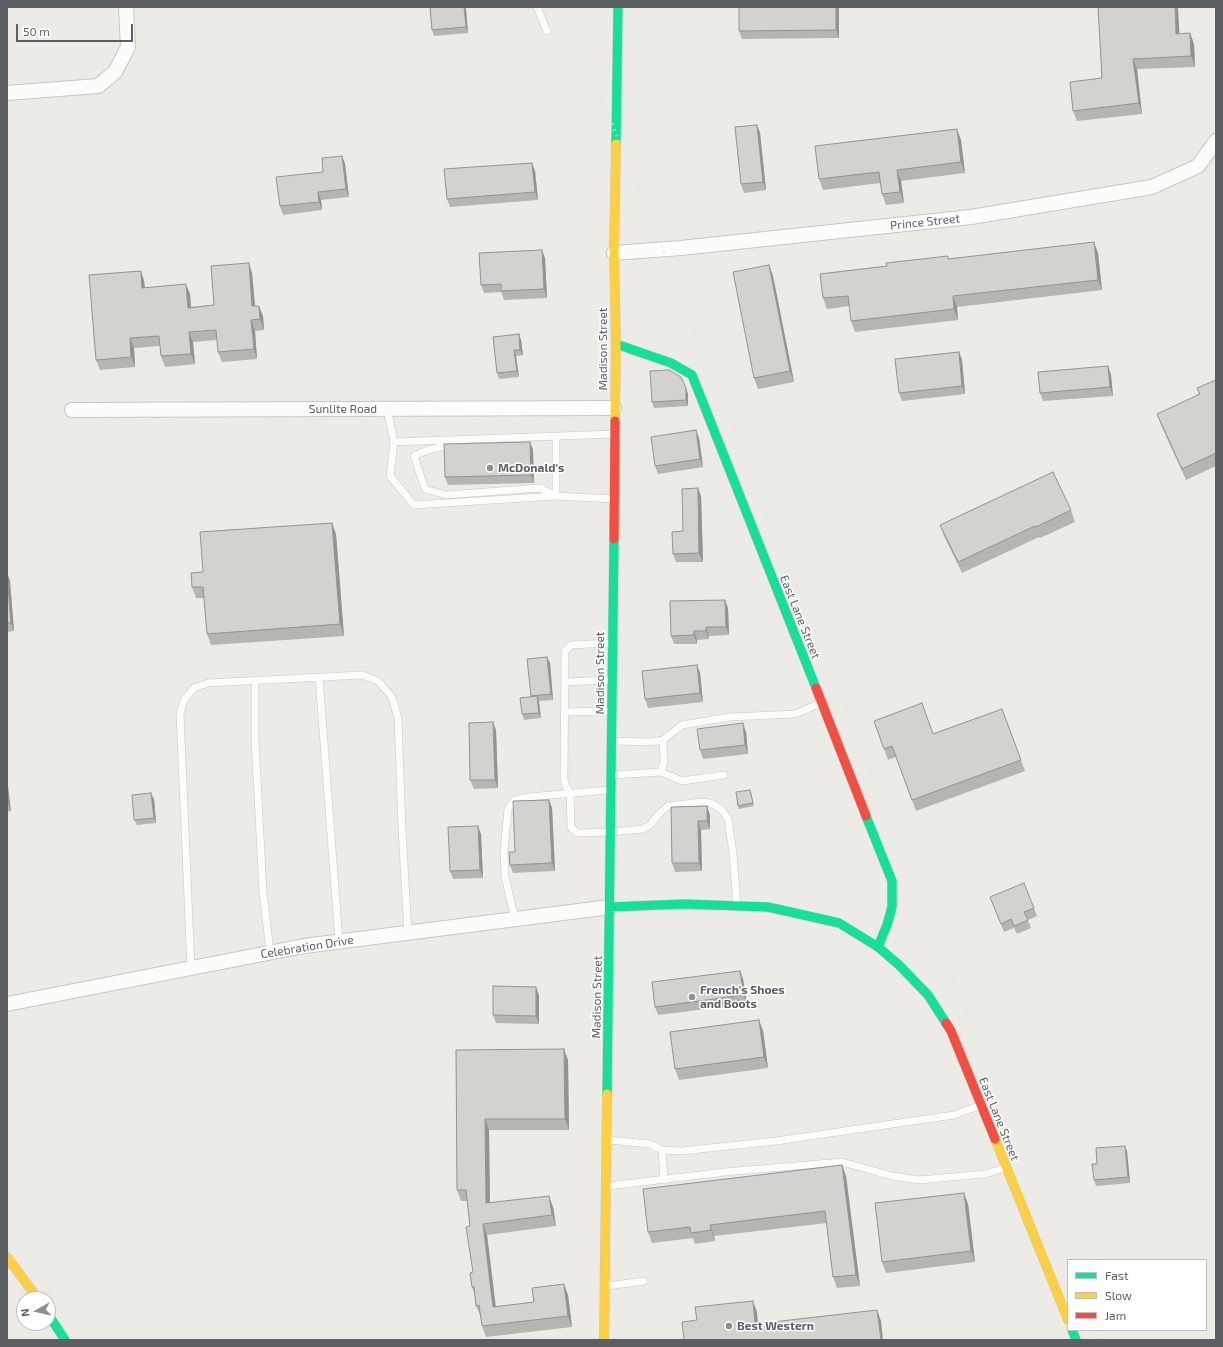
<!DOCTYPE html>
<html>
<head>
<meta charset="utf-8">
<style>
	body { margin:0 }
	#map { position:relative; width:1223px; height:1347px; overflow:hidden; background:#ecebe6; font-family:"Exo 2",sans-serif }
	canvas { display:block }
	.frame { position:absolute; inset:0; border:8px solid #5c5f64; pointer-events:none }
	.legend { position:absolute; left:1067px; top:1259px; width:140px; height:72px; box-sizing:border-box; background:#fff; border:1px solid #bebfc1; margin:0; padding:5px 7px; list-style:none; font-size:12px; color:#5c5f64 }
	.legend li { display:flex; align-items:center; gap:8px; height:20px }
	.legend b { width:20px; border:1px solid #bebfc1 }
	.north { position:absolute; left:16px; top:1291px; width:40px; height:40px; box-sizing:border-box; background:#fff; border:1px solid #bebfc1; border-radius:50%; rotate:262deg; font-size:11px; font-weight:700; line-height:16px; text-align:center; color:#5c5f64 }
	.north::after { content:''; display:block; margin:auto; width:14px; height:18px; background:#8e9092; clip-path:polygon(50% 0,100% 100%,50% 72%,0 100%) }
	.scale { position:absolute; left:16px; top:24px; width:117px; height:18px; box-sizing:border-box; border:2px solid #5c5f64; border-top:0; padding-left:5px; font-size:12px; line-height:14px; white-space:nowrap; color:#5c5f64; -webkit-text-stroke:3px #fff; paint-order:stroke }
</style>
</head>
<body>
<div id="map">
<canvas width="1223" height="1347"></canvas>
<div class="frame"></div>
<ul class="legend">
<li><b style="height:5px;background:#16e098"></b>Fast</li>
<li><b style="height:5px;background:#ffcf43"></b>Slow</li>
<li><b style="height:5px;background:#f24e42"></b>Jam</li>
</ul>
<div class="north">N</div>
<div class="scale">50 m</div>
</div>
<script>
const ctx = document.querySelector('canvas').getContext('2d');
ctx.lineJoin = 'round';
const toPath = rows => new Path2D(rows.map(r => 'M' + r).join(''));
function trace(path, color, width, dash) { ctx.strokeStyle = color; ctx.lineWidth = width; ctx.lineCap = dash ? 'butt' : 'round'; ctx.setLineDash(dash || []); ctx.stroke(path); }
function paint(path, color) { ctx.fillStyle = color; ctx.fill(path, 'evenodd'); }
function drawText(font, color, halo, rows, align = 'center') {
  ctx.font = font + ' "Exo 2",sans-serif'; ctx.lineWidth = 3; ctx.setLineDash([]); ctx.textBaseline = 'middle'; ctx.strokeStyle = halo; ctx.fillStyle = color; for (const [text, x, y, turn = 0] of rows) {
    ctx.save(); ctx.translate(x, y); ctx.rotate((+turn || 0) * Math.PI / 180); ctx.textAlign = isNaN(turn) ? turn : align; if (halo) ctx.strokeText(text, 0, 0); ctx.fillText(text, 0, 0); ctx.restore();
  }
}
const lane = toPath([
	[537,7,547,31],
	[387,409,394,442],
	[453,444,428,450,414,456,425,489,446,495,540,488,556,496,556,437],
	[613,499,556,496,414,505,390,476,394,442,614,434],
	[610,643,571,645,565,651,564,779,566,786,570,793,571,827,577,833,611,832,643,829,650,825,658,815,668,806,702,802,711,803,722,810,728,819,733,853,737,906],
	[319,677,339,941],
	[255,681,255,739,263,892,270,952],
	[565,682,611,680],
	[565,712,611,711],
	[614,741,650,742,663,740,682,725,730,717,795,714,821,703],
	[661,772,682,781,724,775],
	[613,775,661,772,664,762,663,740],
	[515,919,505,877,504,850,508,809,515,800,528,797,609,790],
	[191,968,180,714,184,700,194,688,208,683,362,675,378,681,392,697,398,718,402,829,408,933],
	[609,1140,650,1144,662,1150,681,1151,776,1141,954,1115,981,1105],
	[662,1150,664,1180],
	[608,1186,725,1172,842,1162,892,1176,919,1180,985,1174,1005,1168],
	[607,1286,644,1281]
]);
const street = toPath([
	[7,93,98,86,115,72,128,47,126,7],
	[614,253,681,248,971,217,1152,187,1198,166,1216,141],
	[72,410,614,408],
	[7,1004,304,946,610,907]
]);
const fast = toPath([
	[616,144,618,7],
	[616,344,671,363,692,375,816,688],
	[866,816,892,881,892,907,887,925,878,947],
	[610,907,684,904,768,907,839,923,878,947,899,965,928,995,946,1023],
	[607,1094,614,539],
	[48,1314,65,1340],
	[1072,1330,1076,1340]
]);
const slow = toPath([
	[615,421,616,344,614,253,616,144],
	[995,1139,1068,1320],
	[7,1257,38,1299],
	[604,1340,607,1094]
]);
const jam = toPath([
	[614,539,615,421],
	[816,688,866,816],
	[946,1023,951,1031,995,1139]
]);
const rail = toPath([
	[565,7,662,248,741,449,1068,1261],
	[1096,1330,1100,1340]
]);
const wall = toPath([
	[430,7,465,7,466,9,468,33,434,36,432,30],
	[839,7,839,38,742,39,739,31],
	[1098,7,1179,34,1190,33,1194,44,1195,67,1137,69,1142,114,1077,121,1073,111,1102,78],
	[757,125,760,133,766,190,744,193,741,184],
	[961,140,965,173,901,181,904,203,886,205,882,194,881,183,823,190,819,179],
	[342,156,345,164,349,197,321,200,322,210,283,215,280,206,323,172],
	[535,171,538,200,450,207,447,199],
	[1098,253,1102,290,957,307,958,320,855,332,851,321,850,306,827,309,823,298,949,259],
	[545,258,547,298,504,300,501,292,484,293,481,285],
	[769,265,773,276,794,382,758,389,754,378],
	[141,271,144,281,145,288,190,294,191,307,214,305,252,273,255,306,263,316,264,330,255,331,257,359,222,362,218,352,217,340,193,342,195,364,165,367,161,356,160,346,134,348,135,367,100,370,96,360],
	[521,340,523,355,516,356,519,377,499,379,497,373],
	[959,352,962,360,965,394,902,401,899,393],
	[1108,366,1111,375,1113,396,1043,401,1040,393],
	[1216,380,1216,466,1186,480,1161,425,1157,414,1199,395,1197,388],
	[688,394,688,406,654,408,652,402],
	[699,438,703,467,658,474,655,466],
	[530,442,533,450,534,483,448,485,445,477],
	[701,496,703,562,676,562,673,554],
	[1071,510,1075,522,1040,538,1039,537,962,573,944,536,940,525],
	[336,534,344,636,211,645,207,634,204,598,196,598,192,587,203,572],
	[7,573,10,581,14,631,7,632],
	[728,608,729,635,709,636,709,639,697,640,697,644,674,644,671,636],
	[547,657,550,663,553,700,539,701,541,718,524,720,522,714,531,697,531,696],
	[697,665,700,673,703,702,648,708,645,699],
	[1002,709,1025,771,916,811,896,757,888,760,874,721,933,734],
	[496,730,498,788,474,789,470,780],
	[746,732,748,754,703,759,700,750],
	[7,784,11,811,7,812],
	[751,792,754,806,739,809,738,806],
	[154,799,156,823,137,825,134,820],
	[549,800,552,808,555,871,513,873,510,865,515,852],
	[671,807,710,815,710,829,701,830,702,871,675,872,672,863],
	[481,834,483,878,453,879,450,871],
	[990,897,1034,908,1037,916,1028,920,1031,928,1017,934,1014,928,1004,932],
	[740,971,743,979,747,1004,658,1015,655,1007],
	[539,995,539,1024,496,1023,493,1015],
	[759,1020,763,1031,768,1068,679,1080,675,1069],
	[456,1050,568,1060,569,1130,489,1130,490,1203,553,1207,556,1226,487,1235,496,1307,534,1302,564,1284,568,1295,572,1327,486,1337,482,1326,481,1317,476,1306,475,1296,472,1287,473,1272,470,1226,467,1201,461,1201,457,1190],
	[1127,1151,1130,1183,1096,1186,1094,1180,1097,1164],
	[846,1176,860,1286,837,1288,833,1277,827,1223,714,1236,715,1241,695,1244,693,1238,652,1243,648,1232],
	[968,1204,975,1262,886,1273,882,1262]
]);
const shadedWall = toPath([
	[464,7,465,7,466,9,468,33,466,27],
	[836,7,839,7,839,38,836,30],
	[1175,7,1178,7,1180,44,1176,34],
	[1190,33,1194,44,1195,67,1191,56],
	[1133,59,1137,69,1142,114,1139,103],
	[757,125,760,133,766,190,763,182],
	[957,129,961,140,965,173,961,162],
	[342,156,345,164,349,197,346,189],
	[532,163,535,171,538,200,535,192],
	[897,170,901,181,904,203,900,192],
	[318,192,321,200,322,210,319,202],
	[1094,242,1098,253,1102,290,1098,280],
	[542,250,545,258,547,298,544,289],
	[249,263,252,273,256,317,252,306],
	[769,265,773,276,794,382,790,371],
	[141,271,144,281,146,298,142,288],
	[186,284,190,294,192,318,188,308],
	[953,296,957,307,958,320,954,309],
	[259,306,263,316,264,330,260,319],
	[251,320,255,331,257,359,254,349],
	[189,332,193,342,195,364,191,354],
	[519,334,521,340,523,355,520,350],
	[130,338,134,348,135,367,131,357],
	[514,350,516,356,519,377,517,371],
	[959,352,962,360,965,394,962,386],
	[1108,366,1111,375,1113,396,1110,387],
	[686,388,688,394,688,406,686,400],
	[696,430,699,438,703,467,700,459],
	[530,442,533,450,534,483,531,475],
	[698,488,701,496,703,562,699,553],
	[332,523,336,534,344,636,340,624],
	[7,573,10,581,14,631,11,623],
	[725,600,728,608,729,635,726,627],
	[706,627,709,636,709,639,706,631],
	[694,631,697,640,697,644,694,635],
	[547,657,550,663,553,700,551,694],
	[697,665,700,673,703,702,700,693],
	[537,696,539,702,541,718,539,713],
	[493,722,496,730,498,788,495,780],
	[743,723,746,732,748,754,745,745],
	[7,784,8,786,11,811,8,803,7,795],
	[151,793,154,799,156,823,154,818],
	[549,800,552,808,555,871,552,863],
	[707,806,710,815,710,829,707,821],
	[698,821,701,830,702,871,699,863],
	[478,826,481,834,483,878,480,870],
	[740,971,743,979,747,1004,744,995],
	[536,987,539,995,539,1024,536,1016],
	[759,1020,763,1031,768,1068,764,1057],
	[564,1049,568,1060,569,1130,565,1119],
	[485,1119,489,1130,490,1214,486,1203],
	[1125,1146,1127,1151,1130,1183,1128,1177],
	[842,1165,846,1176,860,1286,856,1275],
	[964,1193,968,1204,975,1262,971,1251],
	[549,1196,553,1207,556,1226,552,1215],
	[483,1224,487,1235,497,1318,493,1307],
	[710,1225,714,1236,715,1241,711,1230],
	[564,1284,568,1295,572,1327,568,1316],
	[753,1301,757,1312,759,1335,755,1324],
	[877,1310,881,1321,883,1340,881,1340]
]);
const building = toPath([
	[430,7,464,7,466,27,432,30,430,7],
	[739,7,836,7,836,30,739,31,739,7],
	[1098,7,1175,7,1176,34,1190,33,1191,56,1133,59,1139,103,1073,111,1070,82,1102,78,1098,7],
	[757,125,763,182,741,184,735,127,757,125],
	[957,129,961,162,897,170,900,192,882,194,879,172,819,179,815,146,957,129],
	[342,156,346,189,318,192,319,202,280,206,276,177,323,172,322,158,342,156],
	[532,163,535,192,447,199,444,169,532,163],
	[1094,242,1098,280,953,296,954,309,851,321,848,296,823,298,820,274,887,266,886,263,948,256,948,259,1094,242],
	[542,250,544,289,501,291,501,284,481,285,479,253,542,250],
	[249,263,252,306,259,306,260,319,251,320,254,349,218,352,216,330,189,332,191,354,161,356,159,336,130,338,131,357,96,360,89,275,141,271,142,288,186,284,188,308,214,305,211,266,249,263],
	[769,265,790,371,754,378,733,272,769,265],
	[519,334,520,350,514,350,517,371,497,373,493,337,519,334],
	[959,352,962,386,899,393,895,359,959,352],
	[1108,366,1110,387,1040,393,1038,372,1108,366],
	[669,370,681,377,686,388,686,400,652,402,650,371,669,370],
	[1216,380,1216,453,1182,469,1157,414,1200,394,1197,388,1216,380],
	[696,430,700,459,655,466,651,437,696,430],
	[530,442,531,475,445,477,444,444,530,442],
	[1053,472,1071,510,1036,527,1035,526,958,562,940,525,1053,472],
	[698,488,699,553,673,554,672,532,683,531,682,489,698,488],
	[332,523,340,624,207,634,203,587,192,587,191,573,203,572,200,532,332,523],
	[7,575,11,623,7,623,7,575],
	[725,600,726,627,706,627,706,631,694,631,694,635,671,636,670,601,725,600],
	[547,657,551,694,531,696,527,659,547,657],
	[697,665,700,693,645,699,642,671,697,665],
	[537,696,539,713,522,714,520,698,537,696],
	[922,703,933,734,1002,709,1021,760,912,800,892,746,884,749,874,721,922,703],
	[493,722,495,780,470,780,469,723,493,722],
	[743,723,745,745,700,750,697,729,743,723],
	[750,790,753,803,738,806,736,792,750,790],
	[151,793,154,818,134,820,132,795,151,793],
	[549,800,552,863,510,865,509,852,515,852,513,801,549,800],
	[707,806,707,821,698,821,699,863,672,863,671,807,707,806],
	[478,826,480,870,450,871,448,827,478,826],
	[1024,883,1034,908,1024,912,1028,920,1014,926,1011,919,1001,924,990,897,1024,883],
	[740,971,744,995,655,1007,652,982,740,971],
	[493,986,536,987,536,1016,493,1015,493,986],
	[759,1020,764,1057,675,1069,670,1032,759,1020],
	[564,1049,565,1119,485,1119,486,1203,549,1196,552,1215,483,1224,493,1307,534,1302,532,1288,564,1284,568,1316,482,1326,479,1305,476,1306,474,1287,472,1287,470,1273,473,1272,466,1227,470,1226,466,1190,457,1190,456,1050,564,1049],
	[1125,1146,1128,1177,1094,1180,1092,1164,1097,1164,1096,1148,1125,1146],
	[842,1165,856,1275,833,1277,825,1211,710,1225,711,1230,691,1233,690,1227,648,1232,643,1189,842,1165],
	[964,1193,971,1251,882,1262,875,1203,964,1193],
	[753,1301,755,1324,877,1310,881,1340,684,1340,682,1322,697,1320,695,1307,753,1301]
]);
const markers = [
	[490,468,4,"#8e9092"],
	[692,997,4,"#8e9092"],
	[729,1326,4,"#8e9092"]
];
const streetNames = [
	["Prince Street",925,222,-6],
	["Madison Street",603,349,-90],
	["Sunlite Road",343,409],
	["East Lane Street",800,617,68],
	["Madison Street",600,673,-90],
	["Celebration Drive",307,947,-9],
	["Madison Street",597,997,-89],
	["East Lane Street",999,1119,68]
];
const poiNames = [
	["McDonald's",498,468],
	["French's Shoes",700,990],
	["and Boots",700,1004],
	["Best Western",737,1326]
];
trace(lane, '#c7c7c7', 8);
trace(street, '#c7c7c7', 16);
trace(fast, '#c7c8c6', 10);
trace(slow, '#c7c8c6', 10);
trace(jam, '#c7c8c6', 10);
trace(lane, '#fcfcfb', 7);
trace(street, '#fcfcfb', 14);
trace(fast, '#16e098', 9);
trace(slow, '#ffcf43', 9);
trace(jam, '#f24e42', 9);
trace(rail, '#e3e2e2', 3, [1, 5]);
paint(wall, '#b5b5b2');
paint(shadedWall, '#949391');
paint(building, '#d3d2cf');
trace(building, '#949391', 1);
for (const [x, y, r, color] of markers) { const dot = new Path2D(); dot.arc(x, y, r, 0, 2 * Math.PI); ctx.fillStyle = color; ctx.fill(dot); trace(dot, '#fff', 1.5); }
drawText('12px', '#5c5f64', '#fff', streetNames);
drawText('bold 12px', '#5c5f64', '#fff', poiNames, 'left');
</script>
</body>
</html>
